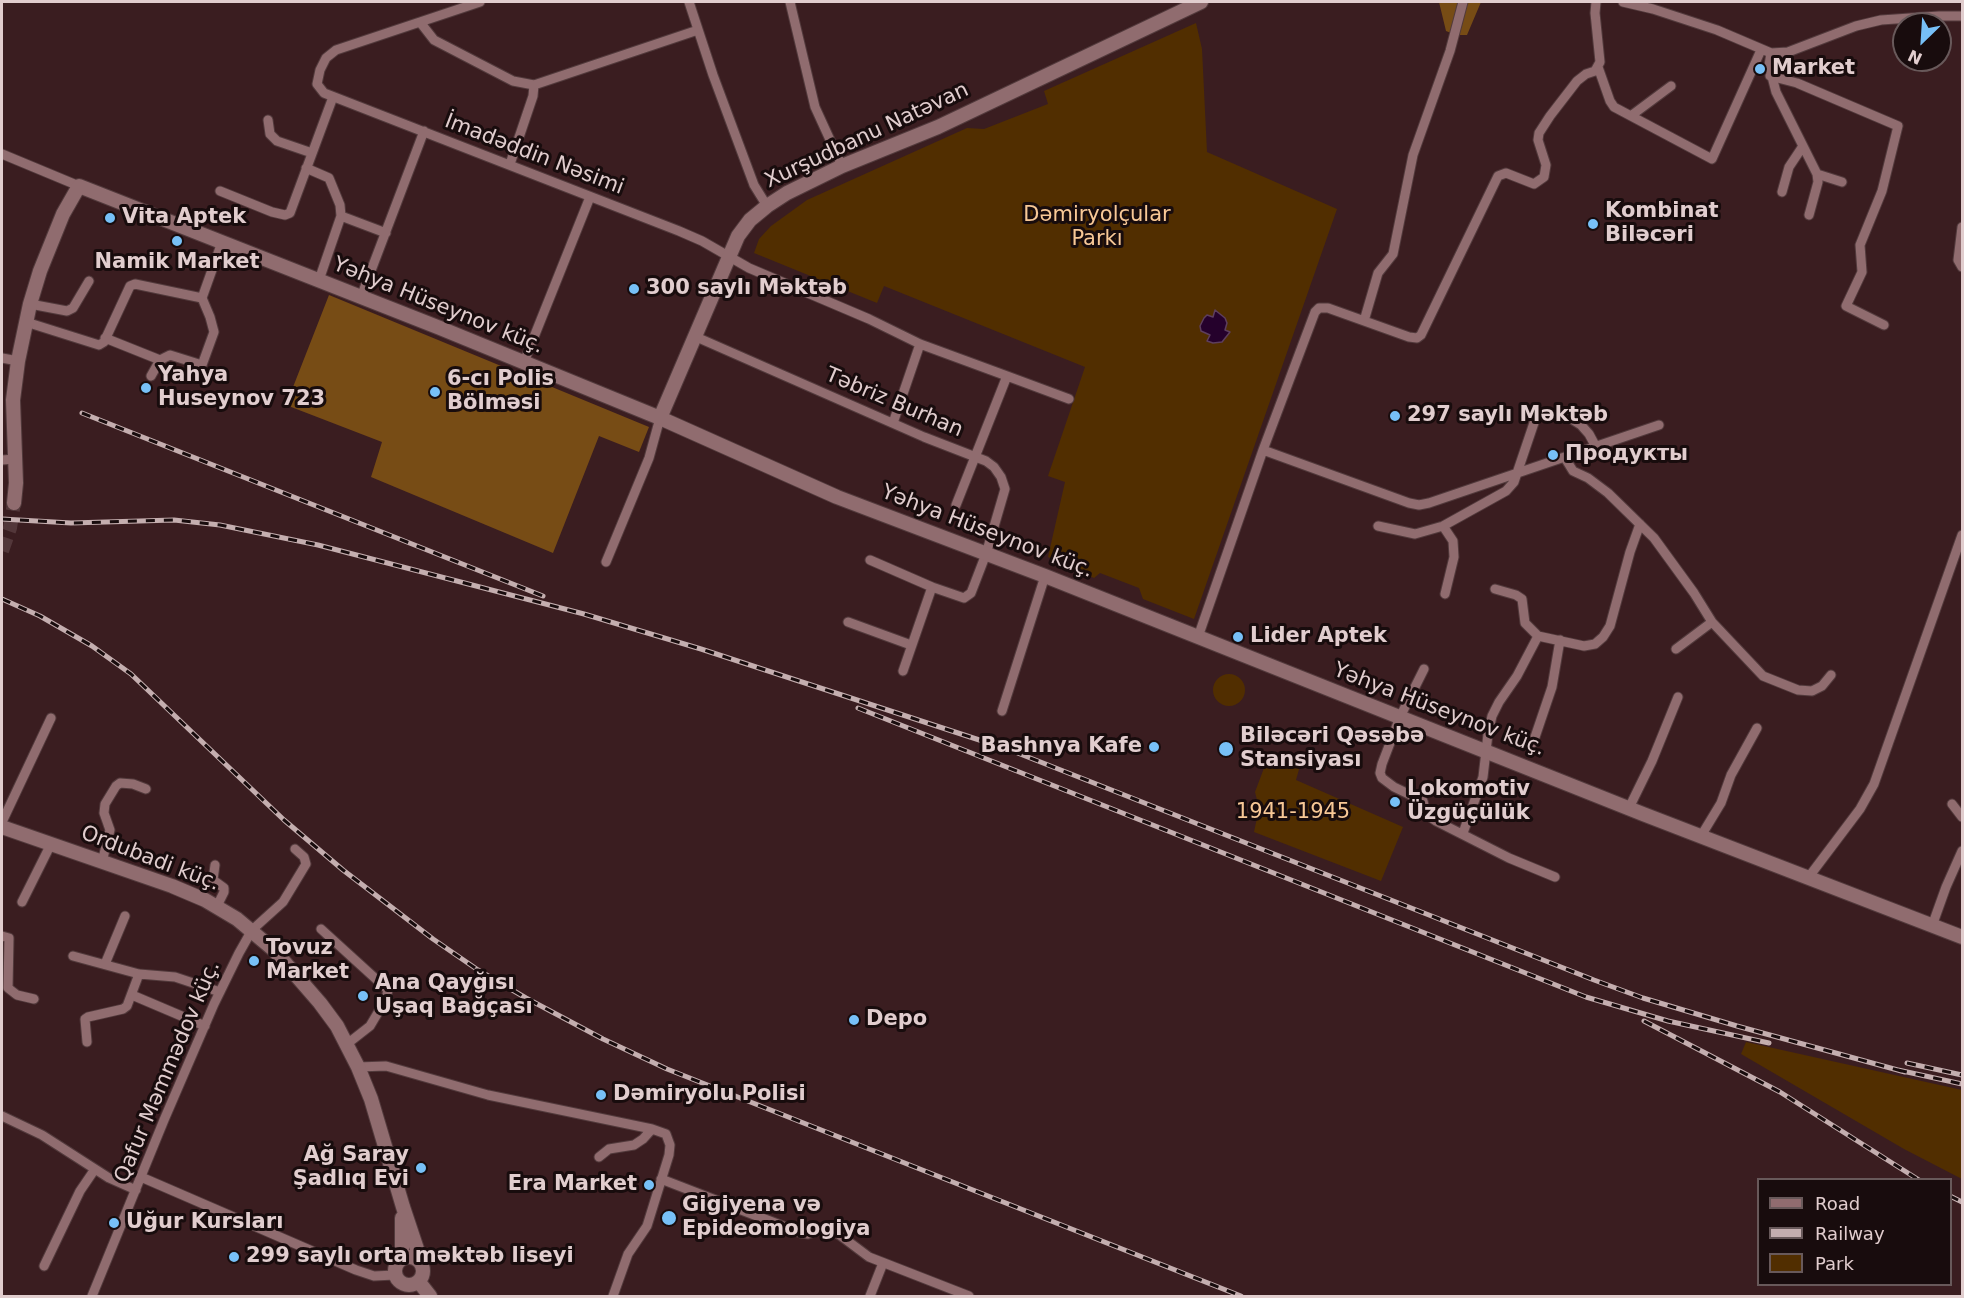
<!DOCTYPE html>
<html>
<head>
<meta charset="utf-8">
<style>
	body { margin:0 }
	#map { position:relative; width:1964px; height:1298px; overflow:hidden; background:#3a1d20; font-family:"DejaVu Sans",sans-serif }
	canvas { display:block }
	.frame { position:absolute; inset:0; border:3px solid #e1cdce; pointer-events:none }
	.legend { position:absolute; left:1757px; top:1178px; width:195px; height:108px; box-sizing:border-box; background:#180c0d; border:2px solid #68595a; margin:0; padding:8px 10px; list-style:none; font-size:18px; color:#e1cdce }
	.legend li { display:flex; align-items:center; gap:12px; height:30px }
	.legend b { width:30px; border:2px solid #68595a }
	.north { position:absolute; left:1892px; top:12px; width:60px; height:60px; box-sizing:border-box; background:#180c0d; border:2px solid #68595a; border-radius:50%; rotate:205deg; font-size:16px; font-weight:700; line-height:24px; text-align:center; color:#e1cdce }
	.north::after { content:''; display:block; margin:auto; width:21px; height:27px; background:#77c0f7; clip-path:polygon(50% 0,100% 100%,50% 72%,0 100%) }
</style>
</head>
<body>
<div id="map">
<canvas width="1964" height="1298"></canvas>
<div class="frame"></div>
<ul class="legend">
<li><b style="height:8px;background:#906c6f"></b>Road</li>
<li><b style="height:8px;background:#c4aeaf"></b>Railway</li>
<li><b style="height:16px;background:#512e00"></b>Park</li>
</ul>
<div class="north">N</div>
</div>
<script>
const ctx = document.querySelector('canvas').getContext('2d');
ctx.lineJoin = 'round';
function paint(path, color) { ctx.fillStyle = color; ctx.fill(path, 'evenodd'); }
const toPath = rows => new Path2D(rows.map(r => 'M' + r).join(''));
function trace(path, color, width, dash) { ctx.strokeStyle = color; ctx.lineWidth = width; ctx.lineCap = dash ? 'butt' : 'round'; ctx.setLineDash(dash || []); ctx.stroke(path); }
function drawText(font, color, halo, rows, align = 'center') {
  ctx.font = font + ' "DejaVu Sans",sans-serif'; ctx.lineWidth = 6; ctx.setLineDash([]); ctx.textBaseline = 'middle'; ctx.strokeStyle = halo; ctx.fillStyle = color; for (const [text, x, y, turn = 0] of rows) {
    ctx.save(); ctx.translate(x, y); ctx.rotate((+turn || 0) * Math.PI / 180); ctx.textAlign = isNaN(turn) ? turn : align; if (halo) ctx.strokeText(text, 0, 0); ctx.fillText(text, 0, 0); ctx.restore();
  }
}
const green = toPath([
	[1196,23,1202,49,1207,152,1337,209,1194,619,1143,599,1139,588,1100,573,1094,578,1048,557,1065,482,1048,476,1085,367,884,286,877,303,754,253,759,239,771,226,807,200,967,128,984,129,1048,104,1044,91],
	'1213 690a16 16 0 1 1 32 0a16 16 0 1 1-32 0Z',
	[1270,752,1300,766,1296,780,1403,827,1381,881,1254,832,1259,808,1255,792],
	[1746,1042,1962,1090,1962,1179,1904,1149,1741,1054]
]);
const forest = toPath([
	[1439,2,1481,2,1467,35,1456,35,1446,31],
	[329,295,649,427,639,452,599,436,553,553,371,477,382,442,286,405]
]);
const water = toPath([
	[1215,310,1225,318,1227,323,1225,330,1230,332,1222,342,1213,343,1207,341,1210,335,1201,331,1200,326,1204,318,1207,315,1213,317,1215,310]
]);
const secondaryTunnel = toPath([
	[2,551,10,528,14,503]
]);
const street = toPath([
	[480,2,336,50,326,58,320,70,317,84,324,93,679,231,702,241,749,268,869,319,920,344,1007,376,956,505],
	[689,2,713,75,754,185,767,206],
	[790,2,815,107,842,166],
	[1623,2,1653,9,1717,30,1771,53,1788,52,1856,26,1881,20,1939,16,1962,16],
	[420,22,434,40,513,81,534,85,698,30],
	[1771,53,1769,65,1776,92,1817,174,1818,182,1809,215],
	[1598,67,1610,101,1614,107,1712,159,1761,50],
	[1770,76,1797,83,1898,126,1882,191,1860,245,1862,272,1846,306,1884,325],
	[1632,115,1671,86],
	[268,120,270,134,277,141,312,153],
	[2,154,79,186],
	[510,164,533,96,534,85],
	[306,168,329,178,340,205,341,216,319,280],
	[1817,174,1842,182],
	[220,191,272,212,285,215,290,213,333,97],
	[1782,192,1789,167,1803,146],
	[341,216,386,233],
	[1962,227,1958,260,1962,267],
	[361,297,424,131],
	[30,304,67,311,73,308,89,281],
	[1364,321,1378,273,1393,254,1413,155,1450,51,1463,2],
	[26,322,99,345,104,342,130,286,135,284,202,298,222,242],
	[694,336,924,437,986,461,994,467,1001,477,1005,489,986,554,971,593,964,598,932,587,903,671],
	[105,338,160,360],
	[2,358,18,361],
	[524,362,590,197],
	[151,376,160,360,170,355,202,365,214,332,210,317,202,298],
	[1007,376,1069,399],
	[1565,415,1581,425,1589,434,1596,447],
	[893,423,920,344],
	[1263,450,1409,503,1419,505,1429,503,1659,425],
	[1565,458,1573,471,1588,478,1608,493,1654,538,1694,593,1712,622,1763,676,1798,690,1812,691,1822,686,1831,675],
	[2,460,15,459],
	[1378,526,1415,534,1443,526,1506,491,1514,482,1538,411],
	[1443,526,1453,541,1454,557,1445,594],
	[870,560,932,587],
	[606,562,649,458,660,418],
	[1495,589,1516,595,1522,599,1525,623,1538,636],
	[848,622,911,645],
	[1198,637,1263,450,1315,312,1319,308,1328,308,1409,337,1417,338,1421,335,1498,176,1506,173,1534,184,1544,177,1546,165,1538,140,1539,133,1550,116,1577,81,1586,74,1595,71,1600,62,1595,13,1596,2],
	[1676,649,1712,622],
	[1424,669,1400,717,1382,764,1380,773,1382,778,1394,787,1423,801,1426,814,1436,821,1509,858,1555,877],
	[1002,711,1045,576],
	[1533,743,1552,687,1560,640],
	[1952,804,1962,817],
	[1629,808,1652,761,1678,697],
	[2,822,51,718],
	[1463,833,1483,777,1488,734,1492,716,1499,702,1517,676,1538,636,1584,646,1595,644,1603,637,1610,626,1630,552,1640,524],
	[1701,836,1721,803,1731,775,1757,728],
	[102,862,110,830,104,813,105,804,116,786,120,783,133,784,146,789],
	[215,865,213,880,224,888,224,892,217,906],
	[1808,878,1860,809,1874,784,1962,535],
	[22,902,51,844],
	[1932,926,1946,887,1962,851],
	[321,929,388,990,386,999,370,1026,347,1044],
	[2,936,9,938,8,988,17,995,34,999],
	[73,956,139,974,175,977,220,992],
	[105,964,125,916],
	[132,995,205,1026],
	[87,1042,85,1019,88,1017,123,1009,127,1006,139,974],
	[358,1067,386,1066,488,1095,652,1129,666,1134,670,1145,669,1155,647,1226,628,1254,613,1296],
	[2,1116,42,1135,109,1178,136,1190],
	[599,1157,609,1149,634,1145,643,1139,652,1129],
	[141,1177,356,1270,374,1276,395,1275],
	[661,1179,801,1233,808,1234,826,1228,833,1230,869,1257,969,1296],
	[44,1266,80,1191,95,1169],
	[92,1296,164,1120,214,1004,239,953,252,930,283,902,306,864,304,857,295,849],
	[870,1296,883,1263]
]);
const secondary = toPath([
	[660,418,738,236,750,220,767,206,787,193,842,166,938,127,1201,2],
	[14,503,16,483,13,400,18,361,30,304,40,271,63,214,79,186,440,328,660,418,837,497,1045,576,1643,814,1962,937],
	[2,827,172,886,205,900,237,919,274,950,320,1003,337,1026,358,1067,371,1099,403,1207,422,1264],
	'395 1271a14 14 0 1 1 28 0a14 14 0 1 1-28 0Z',
	[398,1262,402,1249,402,1218],
	[419,1282,430,1296]
]);
const rail = toPath([
	[82,413,543,596],
	[2,519,71,523,174,520,220,525,318,545,584,614,701,649,1010,750,1594,980,1643,998,1737,1026,1905,1072],
	[2,599,40,616,92,646,131,674,284,820,343,870,433,939,478,970,526,998,603,1039,667,1069,1241,1296],
	[858,708,1586,997,1668,1021,1769,1043],
	[1644,1021,1780,1092,1919,1180],
	[1907,1063,1962,1075],
	[1898,1070,1962,1084],
	[1950,1196,1962,1202]
]);
const markers = [
	[1760,69,6,"#77c0f7"],
	[110,218,6,"#77c0f7"],
	[1593,224,6,"#77c0f7"],
	[177,241,6,"#77c0f7"],
	[634,289,6,"#77c0f7"],
	[146,388,6,"#77c0f7"],
	[435,392,6,"#77c0f7"],
	[1395,416,6,"#77c0f7"],
	[1553,455,6,"#77c0f7"],
	[1238,637,6,"#77c0f7"],
	[1154,747,6,"#77c0f7"],
	[1226,749,8,"#77c0f7"],
	[1395,802,6,"#77c0f7"],
	[254,961,6,"#77c0f7"],
	[363,996,6,"#77c0f7"],
	[854,1020,6,"#77c0f7"],
	[601,1095,6,"#77c0f7"],
	[421,1168,6,"#77c0f7"],
	[649,1185,6,"#77c0f7"],
	[669,1218,8,"#77c0f7"],
	[114,1223,6,"#77c0f7"],
	[234,1257,6,"#77c0f7"]
];
const poiNames = [
	["Market",1772,69],
	["Kombinat",1605,212],
	["Biləcəri",1605,236],
	["Vita Aptek",122,218],
	["Namik Market",177,263,"center"],
	["300 saylı Məktəb",646,289],
	["Yahya",158,376],
	["Huseynov 723",158,400],
	["6-cı Polis",447,380],
	["Bölməsi",447,404],
	["297 saylı Məktəb",1407,416],
	["Продукты",1565,455],
	["Lider Aptek",1250,637],
	["Biləcəri Qəsəbə",1240,737],
	["Stansiyası",1240,761],
	["Bashnya Kafe",1142,747,"right"],
	["Lokomotiv",1407,790],
	["Üzgüçülük",1407,814],
	["Tovuz",266,949],
	["Market",266,973],
	["Ana Qayğısı",375,984],
	["Uşaq Bağçası",375,1008],
	["Depo",866,1020],
	["Dəmiryolu Polisi",613,1095],
	["Ağ Saray",409,1156,"right"],
	["Şadlıq Evi",409,1180,"right"],
	["Era Market",637,1185,"right"],
	["Gigiyena və",682,1206],
	["Epideomologiya",682,1230],
	["Uğur Kursları",126,1223],
	["299 saylı orta məktəb liseyi",246,1257]
];
const streetNames = [
	["Xurşudbanu Natəvan",867,136,-25],
	["İmadəddin Nəsimi",534,155,21],
	["Yəhya Hüseynov küç.",438,306,22],
	["Təbriz Burhan",894,403,23],
	["Yəhya Hüseynov küç.",987,532,21],
	["Yəhya Hüseynov küç.",1439,710,21],
	["Ordubadi küç.",150,859,21],
	["Qafur Məmmədov küç.",168,1072,-67]
];
const parkNames = [
	["Dəmiryolçular",1097,216],
	["Parkı",1097,240],
	["1941-1945",1293,813]
];
paint(green, '#512e00');
paint(forest, '#774c15');
paint(water, '#25012c');
trace(water, '#5d3e5d', 1.5);
trace(secondaryTunnel, '#53373a', 14, [14, 7]);
trace(street, '#523a3c', 11);
trace(secondary, '#523a3c', 16);
trace(street, '#906c6f', 9);
trace(secondary, '#906c6f', 14);
trace(rail, '#c4aeaf', 5);
trace(rail, '#180c0d', 3, [9]);
for (const [x, y, r, color] of markers) { const dot = new Path2D(); dot.arc(x, y, r, 0, 2 * Math.PI); ctx.fillStyle = color; ctx.fill(dot); trace(dot, '#180c0d', 2); }
drawText('bold 21px', '#e1cdce', '#180c0d', poiNames, 'left');
drawText('21px', '#e1cdce', '#180c0d', streetNames);
drawText('21px', '#f8c896', '#180c0d', parkNames);
</script>
</body>
</html>
